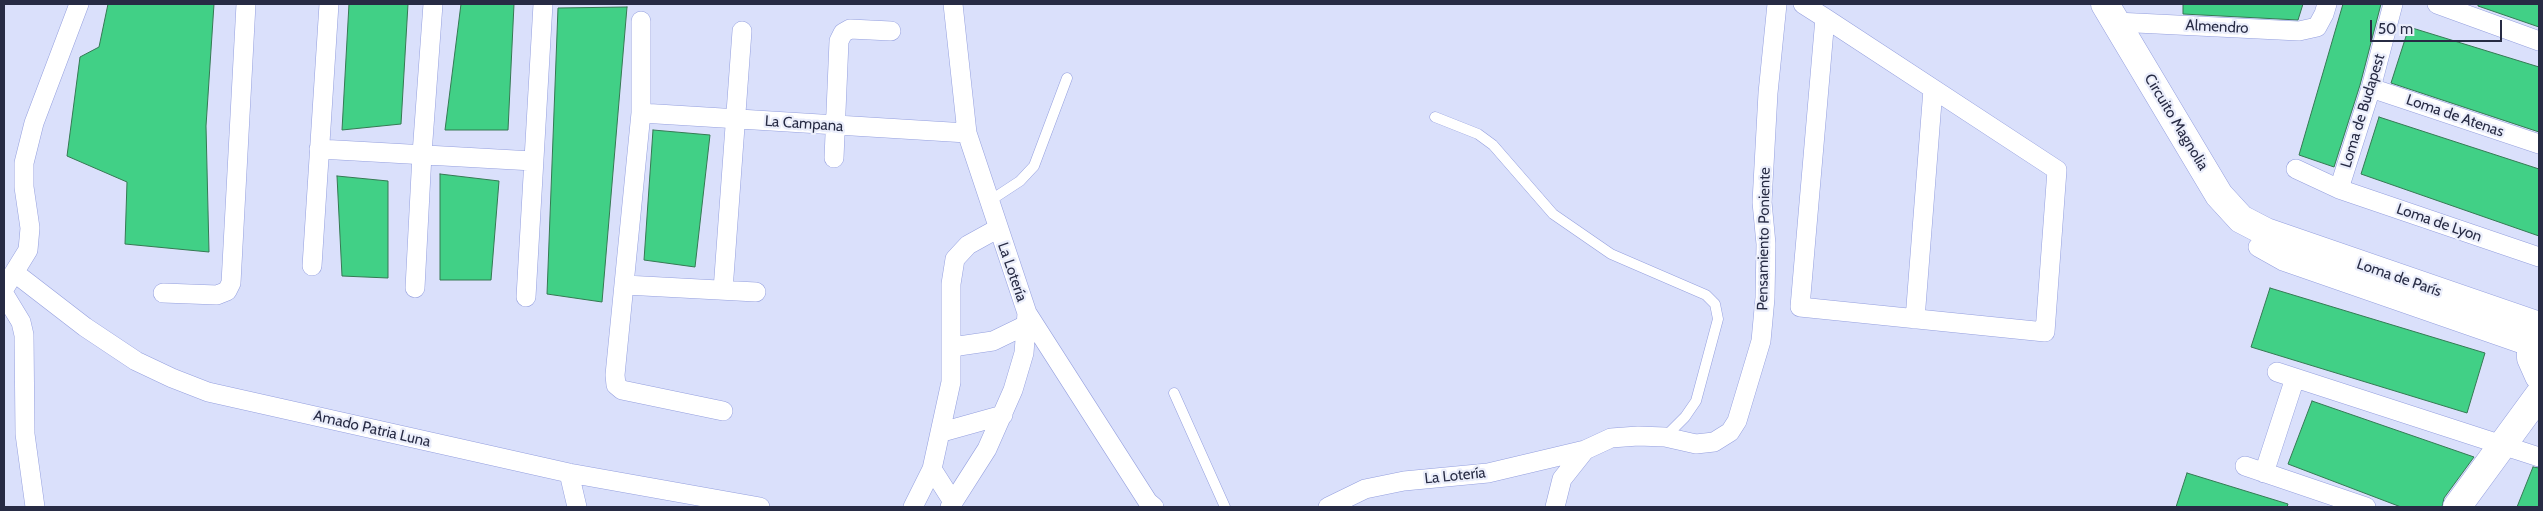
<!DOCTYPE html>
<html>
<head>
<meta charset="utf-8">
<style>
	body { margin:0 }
	#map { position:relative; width:2543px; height:511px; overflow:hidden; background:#dae0fb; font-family:Cabin,sans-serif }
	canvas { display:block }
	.frame { position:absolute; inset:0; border:5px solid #272b44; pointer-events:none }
	.scale { position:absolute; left:2370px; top:20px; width:132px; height:22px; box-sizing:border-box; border:2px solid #272b44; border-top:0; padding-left:6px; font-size:15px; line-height:18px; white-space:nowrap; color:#272b44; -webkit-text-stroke:4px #ebeefb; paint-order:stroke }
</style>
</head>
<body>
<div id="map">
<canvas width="2543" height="511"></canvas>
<div class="frame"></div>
<div class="scale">50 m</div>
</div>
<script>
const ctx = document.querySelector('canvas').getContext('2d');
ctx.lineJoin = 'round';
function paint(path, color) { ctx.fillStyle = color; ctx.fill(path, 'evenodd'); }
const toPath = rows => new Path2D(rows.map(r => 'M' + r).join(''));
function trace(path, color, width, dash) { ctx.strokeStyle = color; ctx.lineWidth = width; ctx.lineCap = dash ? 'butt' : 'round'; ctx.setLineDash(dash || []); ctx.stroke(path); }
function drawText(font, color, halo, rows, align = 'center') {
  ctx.font = font + ' Cabin,sans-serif'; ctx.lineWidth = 4.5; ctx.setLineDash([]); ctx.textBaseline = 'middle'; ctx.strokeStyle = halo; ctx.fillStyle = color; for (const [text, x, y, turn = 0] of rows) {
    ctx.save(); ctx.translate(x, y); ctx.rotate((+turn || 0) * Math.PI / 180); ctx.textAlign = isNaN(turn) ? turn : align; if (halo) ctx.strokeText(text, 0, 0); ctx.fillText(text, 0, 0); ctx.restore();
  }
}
const building = toPath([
	[108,4,214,4,206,126,209,252,125,244,127,182,67,156,80,57,99,47,108,4],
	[349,4,408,4,401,124,342,130,349,4],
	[461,4,514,4,508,130,445,130,461,4],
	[2183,4,2303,4,2298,20,2183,14,2183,4],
	[2343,4,2381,4,2360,85,2334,167,2299,155,2343,4],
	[2478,4,2539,4,2539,27,2478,6,2478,4],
	[627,7,602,302,547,294,558,8,627,7],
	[2409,27,2539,67,2539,132,2391,83,2409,27],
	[2379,117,2539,169,2539,236,2361,174,2379,117],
	[653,130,710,135,695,267,644,260,653,130],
	[440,174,499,181,491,280,440,280,440,174],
	[337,176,388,181,388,278,342,276,337,176],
	[2270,288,2485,353,2467,413,2251,347,2270,288],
	[2312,401,2474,457,2444,498,2442,507,2401,507,2288,464,2312,401],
	[2533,467,2539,468,2539,507,2517,507,2533,467],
	[2187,473,2288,504,2287,507,2176,507,2187,473]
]);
const lane = toPath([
	[1435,117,1478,134,1493,145,1553,214,1611,254,1706,295,1715,304,1718,319,1696,401,1685,417,1665,437],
	[988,202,1020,181,1034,166,1067,78],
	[1174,393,1225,507]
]);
const street = toPath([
	[953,4,967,133,1027,313,1148,502,1154,507],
	[1803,4,1825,18,2057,170,2045,332,1800,307,1825,18],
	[2437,4,2539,41],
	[641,21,641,113,615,375,616,385,622,390,723,411],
	[2116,22,2299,31,2317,27,2324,14,2327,4],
	[2371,88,2539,144],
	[641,113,967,133],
	[319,149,533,161],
	[834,158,839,41,843,33,850,29,891,31],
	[2296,169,2339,189,2539,257],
	[2339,189,2371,88,2393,4],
	[2258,247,2283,261,2531,347],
	[312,266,329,4],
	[15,273,85,327,136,361,172,378,208,392,569,473,760,507],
	[625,285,756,292],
	[415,288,422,154,433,4],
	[4,289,28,250,30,228,24,187,24,163,34,123,79,4],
	[723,290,742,31],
	[163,293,217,295,227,291,231,283,246,4],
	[4,294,21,322,24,335,25,434,35,507],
	[526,297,543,4],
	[1915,319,1933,89],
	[952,347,993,341,1026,325],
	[2277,372,2539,457],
	[942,432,1003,415],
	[2245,466,2366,507],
	[932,469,953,502],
	[569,473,577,507],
	[2264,473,2295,378],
	[913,507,932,469,951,382,951,284,955,259,968,245,997,229],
	[950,507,987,449,1013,390,1024,353,1027,313],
	[1328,507,1365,489,1404,481,1488,473,1585,450],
	[1555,507,1562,479,1585,450,1611,438,1638,436,1665,437,1696,444,1714,442,1730,432,1737,421,1761,341,1765,298,1766,244,1762,202,1768,93,1777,4]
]);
const secondary = toPath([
	[2105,4,2219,195,2241,219,2266,232,2539,326],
	[2539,327,2531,347,2531,358,2539,376],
	[2457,507,2539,395]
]);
const streetNames = [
	["Almendro",2217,27,3],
	["Loma de Budapest",2363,111,-73],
	["Loma de Atenas",2455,116,19],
	["Circuito Magnolia",2176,122,59],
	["La Campana",804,124,4],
	["Loma de Lyon",2439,223,19],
	["Pensamiento Poniente",1764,239,-89],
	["La Lotería",1012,272,71],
	["Loma de París",2399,278,19],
	["Amado Patria Luna",372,429,13],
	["La Lotería",1455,476,-6]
];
paint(building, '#41d086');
trace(building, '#357953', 1);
trace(lane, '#949fde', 11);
trace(street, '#949fde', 20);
trace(secondary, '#949fde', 29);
trace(lane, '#fff', 10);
trace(street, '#fff', 19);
trace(secondary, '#fff', 28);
drawText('15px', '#272b44', '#ebeefb', streetNames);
</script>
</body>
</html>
